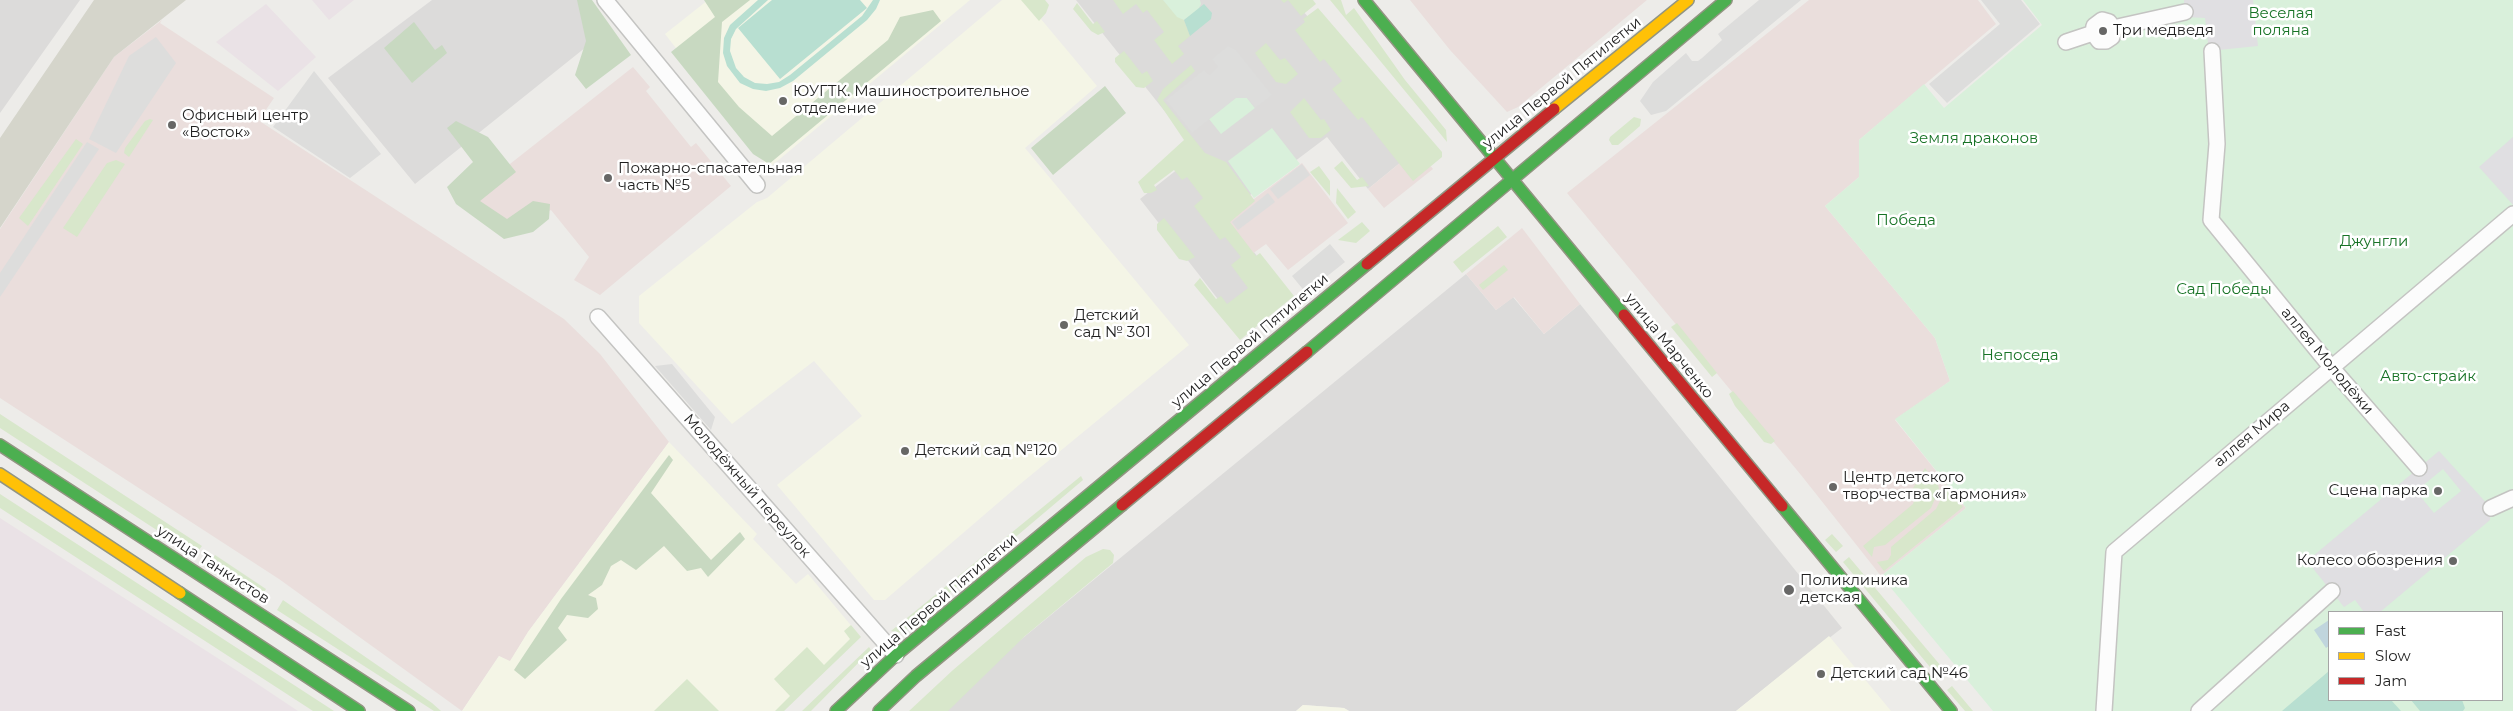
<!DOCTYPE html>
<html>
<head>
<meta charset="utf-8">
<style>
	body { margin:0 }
	#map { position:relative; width:2513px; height:711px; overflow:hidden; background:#edece9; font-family:Montserrat,sans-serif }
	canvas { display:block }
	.legend { position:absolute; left:2328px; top:611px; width:175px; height:90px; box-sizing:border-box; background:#fff; border:1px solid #a5a5a5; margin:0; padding:6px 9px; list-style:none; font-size:15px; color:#1f1f1f }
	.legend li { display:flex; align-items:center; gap:10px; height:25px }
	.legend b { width:25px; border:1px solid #a5a5a5 }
</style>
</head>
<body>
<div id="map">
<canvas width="2513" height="711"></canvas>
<ul class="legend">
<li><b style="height:6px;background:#4caf50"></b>Fast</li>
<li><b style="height:6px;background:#ffc107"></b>Slow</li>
<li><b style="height:6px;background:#c62828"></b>Jam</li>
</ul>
</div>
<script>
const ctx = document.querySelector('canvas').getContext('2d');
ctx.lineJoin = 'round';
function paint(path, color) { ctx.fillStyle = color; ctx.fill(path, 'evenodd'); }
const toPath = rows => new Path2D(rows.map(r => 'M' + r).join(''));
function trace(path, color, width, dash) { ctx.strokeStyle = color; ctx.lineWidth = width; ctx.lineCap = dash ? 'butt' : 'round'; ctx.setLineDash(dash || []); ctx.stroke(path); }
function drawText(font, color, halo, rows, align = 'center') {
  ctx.font = font + ' Montserrat,sans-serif'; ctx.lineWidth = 5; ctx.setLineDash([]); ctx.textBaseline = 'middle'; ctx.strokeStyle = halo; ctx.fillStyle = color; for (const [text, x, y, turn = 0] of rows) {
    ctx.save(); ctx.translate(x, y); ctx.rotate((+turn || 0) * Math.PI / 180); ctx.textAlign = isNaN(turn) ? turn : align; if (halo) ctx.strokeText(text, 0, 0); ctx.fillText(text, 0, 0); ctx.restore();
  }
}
const residential = toPath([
	[0,0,80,0,0,113],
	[432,0,581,0,606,31,415,184,328,78],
	[1076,0,1294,0,1417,149,1368,189,1327,137,1225,214,1273,277,1228,312,1140,199,1198,153],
	[1466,274,1496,310,1513,297,1544,334,1580,304,1842,628,1736,711,1349,711,1344,708,1303,705,1296,711,934,711]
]);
const commercial = toPath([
	[1410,0,1647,0,1518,107,1507,112,1450,50],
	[1809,0,1978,0,1996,24,1859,140,1859,177,1825,206,1935,338,1950,381,1895,420,1966,508,1881,576,1801,475,1567,193],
	[162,20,160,23,274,98,259,120,261,122,564,319,600,354,669,442,528,632,510,662,499,656,462,711,279,579,0,398,0,229,114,57],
	[633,67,650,87,646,91,691,147,696,143,731,186,600,295,574,280,589,257,551,210,510,233,463,201],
	[1417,149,1433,169,1384,208,1368,189],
	[1302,163,1348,223,1288,270,1266,244,1252,254,1226,220],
	[1522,228,1580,304,1544,334,1514,297,1496,310,1466,274]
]);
const industrial = toPath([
	[312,0,354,0,329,20],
	[266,4,316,57,278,91,216,42],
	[0,518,250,679,298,711,0,711]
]);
const education = toPath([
	[708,0,970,0,769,168,665,34],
	[1002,0,1025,0,1097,86,1025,148,1189,345,1019,485,885,600,874,600,777,485,862,416,814,361,732,424,639,323,639,296,757,202,767,198],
	[669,442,757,534,753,539,796,584,808,574,859,635,780,711,462,711,499,656,510,661,528,632],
	[1829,636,1891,711,1736,711],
	[1303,705,1344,708,1349,711,1296,711]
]);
const construction = toPath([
	[94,0,186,0,114,57,0,228,0,138]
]);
const grass = toPath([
	[1021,0,1045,0,1049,5,1046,13,1039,21],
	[1113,0,1163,0,1184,20,1190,36,1178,46,1184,54,1172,64,1154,40,1164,32,1147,10,1143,13,1136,4,1123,14],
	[1281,0,1313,0,1316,4,1301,16,1288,0,1284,3],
	[1330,0,1341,0,1346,15,1354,8,1405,80,1446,130,1447,142],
	[1077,3,1093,24,1097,21,1105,32,1098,35,1091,31,1073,9],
	[1318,8,1442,152,1442,157,1413,181,1362,117,1358,120,1332,89,1342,81,1324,59,1320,62,1295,30,1305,22,1303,19],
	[1266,43,1280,60,1285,58,1298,74,1286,84,1276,82,1255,53],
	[1124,51,1142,74,1147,71,1153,81,1144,88,1136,87,1115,62,1115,58],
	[1191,65,1195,71,1163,100,1205,153,1226,162,1255,201,1230,222,1256,256,1260,253,1294,296,1240,340,1194,285,1200,278,1216,299,1221,296,1227,304,1248,288,1231,265,1241,257,1225,237,1220,240,1194,206,1203,198,1187,177,1182,180,1174,170,1154,185,1157,190,1151,193,1144,193,1138,182,1184,140,1157,100,1163,89],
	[1304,98,1321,120,1324,119,1331,130,1321,138,1309,138,1290,112],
	[1634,117,1641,119,1640,126,1618,145,1612,145,1609,140,1610,137],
	[150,119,153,120,129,157,124,153,125,148,145,121],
	[76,139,83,144,28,226,19,218],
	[116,160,125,164,77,237,63,228,107,163],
	[1342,161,1357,180,1362,177,1369,186,1351,188,1334,168],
	[1319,166,1330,181,1330,196,1310,172],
	[1337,188,1356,212,1348,219,1336,203],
	[1164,218,1195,257,1187,261,1179,259,1157,230,1157,224],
	[1362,222,1370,231,1356,243,1338,240],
	[1498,226,1507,237,1462,273,1453,262],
	[1504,265,1508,270,1483,290,1479,285],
	[1677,323,1717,373,1712,377,1671,327],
	[1733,391,1775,441,1771,444,1764,442,1735,406,1729,394],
	[0,414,202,546,195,555,0,428],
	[1925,468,1938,485,1939,489,1931,508,1885,545,1874,547,1872,557,1863,546,1913,504,1915,497,1912,490],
	[1081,476,1083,480,902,633,891,631],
	[1944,483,1963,507,1884,571,1877,562,1888,560,1891,555,1891,547,1936,509,1943,495],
	[0,494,334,711,313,711,0,508],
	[1832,534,1843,546,1836,552,1825,540],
	[1103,549,1110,550,1114,555,1113,563,1025,636,948,711,909,711,953,670,1086,557],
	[215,555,266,589,261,598,209,564],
	[1849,557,1946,672,1939,678,1843,562],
	[283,600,432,703,441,711,434,711,277,610],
	[851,625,861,637,784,711,775,711,790,696,774,679,807,647,824,665,850,639,844,631],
	[869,647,871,650,811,711,802,711],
	[687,679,719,711,654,711],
	[1952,686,1973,711,1965,711,1947,690]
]);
const forest = toPath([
	[577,0,592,0,631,55,586,89,575,75,586,41],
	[704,0,750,0,722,22,718,82,739,107,772,136,888,40,900,17,933,10,941,21,769,164,753,154,671,52,715,17],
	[414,22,435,50,442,45,447,53,412,83,384,48],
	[1105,86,1126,113,1053,175,1031,148],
	[456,121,488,137,516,172,480,201,507,219,533,201,550,204,549,219,533,232,504,239,456,204,447,187,473,162,447,128],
	[669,455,673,460,651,493,711,560,740,532,745,539,708,577,701,568,687,571,664,546,636,570,621,560,611,566,602,585,588,595,596,598,598,609,588,618,567,615,558,628,567,640,525,679,514,670,561,599]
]);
const park = toPath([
	[1163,0,1200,0,1201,4,1198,10,1184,20,1177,17],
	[2023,0,2513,0,2513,711,1993,711,1881,576,1966,508,1895,419,1950,381,1935,338,1825,206,1859,177,1859,140,1924,84,1944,108,2042,25],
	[2329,612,2502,612,2502,700,2329,700],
	[1236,97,1247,98,1255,108,1221,134,1209,119],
	[1272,128,1300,164,1254,198,1228,161]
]);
const pitch = toPath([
	[758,0,768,0,736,29,731,39,730,51,736,68,744,77,755,83,767,84,779,82,790,75,862,16,873,0,880,0,876,9,867,20,793,81,780,88,766,91,753,89,740,83,727,66,723,53,724,38,730,25],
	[772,0,860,0,867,8,780,79,738,28],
	[1204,4,1212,13,1211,19,1190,36,1184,20],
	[2329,671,2329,700,2391,700,2401,711,2282,711],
	[2411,700,2462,700,2465,708,2463,711,2420,711]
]);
const parking = toPath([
	[1759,0,1801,0,1666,111,1651,115,1640,101,1653,82,1686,53,1692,61,1698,61,1702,58,1722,40,1718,34],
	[1981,0,2021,0,2040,24,1947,103,1929,84,2000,24],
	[156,37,176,63,116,153,89,139,129,56],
	[1228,46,1236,50,1272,95,1255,108,1247,98,1236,98,1192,133,1166,100,1204,70,1209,75,1218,67,1212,59],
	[314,71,381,154,350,178,273,127],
	[87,142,99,149,0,297,0,273],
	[1302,164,1310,175,1278,199,1270,189],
	[1268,193,1275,202,1238,230,1232,222],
	[1330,244,1345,262,1306,293,1292,276],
	[672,364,715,417,711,430,655,366]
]);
const plaza = toPath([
	[2184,0,2253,0,2258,46,2209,51,2205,18,2185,17],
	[2513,137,2513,205,2479,167],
	[2439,451,2491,508,2490,520,2380,612,2364,612,2355,600,2344,607,2307,561],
	[2443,469,2461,491,2434,513,2416,491]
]);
const water = toPath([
	[2329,620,2329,646,2326,648,2314,630]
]);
const street = toPath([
	[605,0,757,185],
	[2093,33,2094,26,2102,20,2109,22,2113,28],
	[2066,42,2093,33,2099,41,2106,41,2112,37,2113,28,2185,12],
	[2212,51,2217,144,2211,220,2331,367,2419,468],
	[598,317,896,655],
	[2491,508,2513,498],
	[2104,711,2114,552,2513,214],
	[2199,711,2332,591]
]);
const fast = toPath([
	[1364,0,1624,315],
	[1307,352,1726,0],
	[0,445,409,711],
	[1782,506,1951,711],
	[180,593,359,711],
	[836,711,896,655,1367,264],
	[879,711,916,676,1122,505]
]);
const slow = toPath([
	[1554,109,1688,0],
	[0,474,180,593]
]);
const jam = toPath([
	[1367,264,1554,109],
	[1624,315,1782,506],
	[1122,505,1307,352]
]);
const markers = [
	[2103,31,5,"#676766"],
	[783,101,5,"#676766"],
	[172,125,5,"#676766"],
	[608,178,5,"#676766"],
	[1064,325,5,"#676766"],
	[905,451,5,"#676766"],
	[1833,487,5,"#676766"],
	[2438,491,5,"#676766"],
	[2453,561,5,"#676766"],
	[1789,590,6,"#676766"],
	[1821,674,5,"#676766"]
];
const parkNames = [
	["Веселая",2281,14],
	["поляна",2281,31],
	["Земля драконов",1974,139],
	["Победа",1906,221],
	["Джунгли",2374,242],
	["Сад Победы",2224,290],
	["Непоседа",2020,356],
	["Авто-страйк",2428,377]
];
const poiNames = [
	["Три медведя",2113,31],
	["ЮУГТК. Машиностроительное",793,92],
	["отделение",793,109],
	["Офисный центр",182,116],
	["«Восток»",182,133],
	["Пожарно-спасательная",618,169],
	["часть №5",618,186],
	["Детский",1074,316],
	["сад № 301",1074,333],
	["Детский сад №120",915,451],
	["Центр детского",1843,478],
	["творчества «Гармония»",1843,495],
	["Сцена парка",2428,491,"right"],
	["Колесо обозрения",2443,561,"right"],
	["Поликлиника",1800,581],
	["детская",1800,598],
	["Детский сад №46",1831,674]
];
const streetNames = [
	["улица Первой Пятилетки",1562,83,-39],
	["улица Первой Пятилетки",1250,341,-40],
	["улица Марченко",1669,346,51],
	["аллея Молодёжи",2327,361,50],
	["аллея Мира",2252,434,-40],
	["Молодёжный переулок",747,486,49],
	["улица Танкистов",213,565,33],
	["улица Первой Пятилетки",939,601,-40]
];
paint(residential, '#dcdbda');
paint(commercial, '#eadedc');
paint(industrial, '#eae2e6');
paint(education, '#f4f5e6');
paint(construction, '#d5d5cb');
paint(grass, '#d8e7cb');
paint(forest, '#c8d9c1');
paint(park, '#d9f0db');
paint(pitch, '#b8dfd1');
paint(parking, '#dddddc');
paint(plaza, '#e0dfe2');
paint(water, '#c0d5dd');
trace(street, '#c4c4c2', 18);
trace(fast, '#929582', 14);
trace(slow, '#929582', 14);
trace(jam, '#929582', 14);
trace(street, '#fcfcfc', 15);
trace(fast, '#4caf50', 11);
trace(slow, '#ffc107', 11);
trace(jam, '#c62828', 11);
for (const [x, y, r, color] of markers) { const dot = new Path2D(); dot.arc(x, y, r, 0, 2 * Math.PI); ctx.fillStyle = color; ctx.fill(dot); trace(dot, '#fff', 2); }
drawText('15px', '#187326', '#fff', parkNames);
drawText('15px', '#1f1f1f', '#fff', poiNames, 'left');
drawText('15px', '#1f1f1f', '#fff', streetNames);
</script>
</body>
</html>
